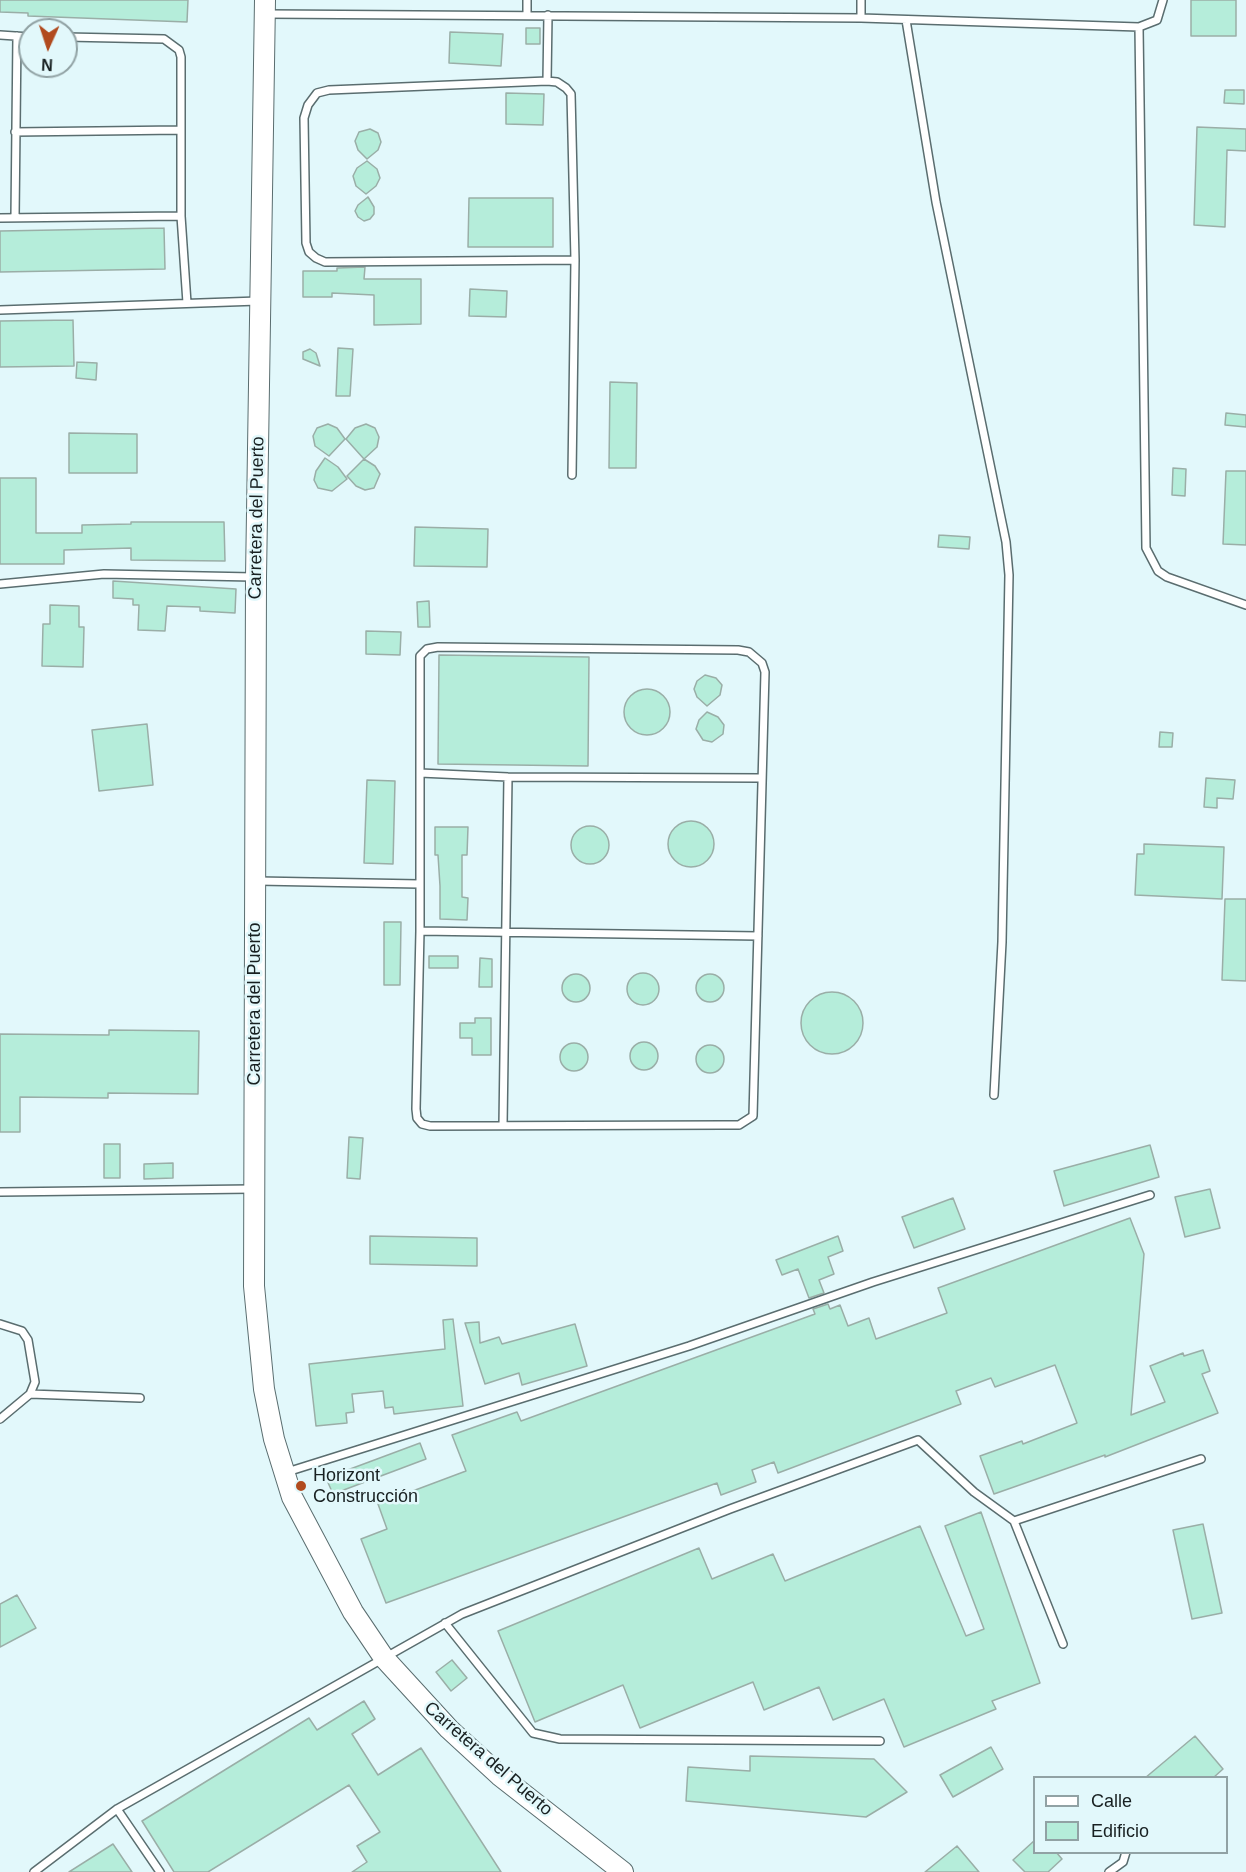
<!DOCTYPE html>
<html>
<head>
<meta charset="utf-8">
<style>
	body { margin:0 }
	#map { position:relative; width:1246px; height:1872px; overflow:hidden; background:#e2f8fb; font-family:Helvetica,sans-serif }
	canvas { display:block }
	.legend { position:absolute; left:1033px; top:1776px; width:195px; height:78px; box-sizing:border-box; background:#e2f8fb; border:2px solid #91a2a4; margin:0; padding:8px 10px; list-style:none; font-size:18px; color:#182021 }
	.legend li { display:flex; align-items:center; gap:12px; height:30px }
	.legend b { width:30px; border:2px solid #91a2a4 }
	.north { position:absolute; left:18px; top:18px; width:60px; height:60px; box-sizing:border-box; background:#e2f8fb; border:2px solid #91a2a4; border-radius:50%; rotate:183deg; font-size:16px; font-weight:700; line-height:24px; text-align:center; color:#182021 }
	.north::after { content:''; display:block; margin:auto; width:21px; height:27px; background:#b14b1f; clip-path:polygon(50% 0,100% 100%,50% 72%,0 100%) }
</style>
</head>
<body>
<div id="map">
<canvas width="1246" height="1872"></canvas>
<ul class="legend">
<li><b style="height:8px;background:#fff"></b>Calle</li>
<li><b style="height:16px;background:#b5edda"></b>Edificio</li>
</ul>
<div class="north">N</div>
</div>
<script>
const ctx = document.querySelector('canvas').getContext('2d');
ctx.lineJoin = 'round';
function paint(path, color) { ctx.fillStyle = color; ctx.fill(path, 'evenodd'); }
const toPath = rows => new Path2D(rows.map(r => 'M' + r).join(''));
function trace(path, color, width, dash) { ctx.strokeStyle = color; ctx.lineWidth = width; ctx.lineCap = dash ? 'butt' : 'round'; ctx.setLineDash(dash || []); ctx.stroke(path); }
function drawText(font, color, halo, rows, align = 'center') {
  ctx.font = font + ' Helvetica,sans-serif'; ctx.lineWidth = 5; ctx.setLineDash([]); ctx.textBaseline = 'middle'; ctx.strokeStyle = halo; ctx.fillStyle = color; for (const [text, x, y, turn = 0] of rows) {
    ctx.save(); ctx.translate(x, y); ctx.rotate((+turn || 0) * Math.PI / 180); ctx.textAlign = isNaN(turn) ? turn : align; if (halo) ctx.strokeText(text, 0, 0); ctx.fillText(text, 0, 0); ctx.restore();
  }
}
const building = toPath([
	[0,0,188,0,187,22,28,16,28,13,0,12,0,0],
	[1191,0,1236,0,1236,36,1191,36,1191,0],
	[526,28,540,28,540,44,526,44,526,28],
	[450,32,503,34,501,66,449,63,450,32],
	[1225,90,1244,90,1244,104,1224,103,1225,90],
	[506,93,544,94,543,125,506,124,506,93],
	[1197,127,1246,129,1246,151,1227,150,1225,227,1194,225,1197,127],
	[370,129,378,133,381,142,378,150,367,159,358,150,355,141,359,132,370,129],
	[367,161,377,169,380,178,376,186,366,194,356,186,353,176,357,168,367,161],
	[368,197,374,207,374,214,370,219,364,221,358,217,355,211,358,205,368,197],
	[469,198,553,198,553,247,468,247,469,198],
	[164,228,165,269,0,272,0,231,164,228],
	[365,267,364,279,421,279,421,324,374,325,374,295,332,293,332,297,303,297,303,271,337,271,337,268,365,267],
	[470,289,507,291,506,317,469,316,470,289],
	[73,320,74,366,0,367,0,321,73,320],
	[338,348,353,349,350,396,336,396,338,348],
	[310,349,316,353,320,366,303,359,303,352,310,349],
	[77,362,97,363,96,380,76,378,77,362],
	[610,382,637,383,636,468,609,468,610,382],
	[1226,413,1246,415,1246,427,1225,425,1226,413],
	[328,424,337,428,345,439,329,456,315,446,313,436,317,428,328,424],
	[366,424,375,428,379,437,377,447,364,459,375,466,380,474,374,488,365,490,356,486,347,476,364,459,346,439,355,428,366,424],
	[69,433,137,434,137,473,69,473,69,433],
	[325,458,338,467,347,479,332,491,318,488,314,480,316,471,325,458],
	[1173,468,1186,469,1185,496,1172,495,1173,468],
	[1226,471,1246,471,1246,545,1223,544,1226,471],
	[0,478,36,478,36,533,82,533,82,525,131,524,131,522,224,522,225,561,131,560,131,548,64,550,64,564,0,564,0,478],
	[415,527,488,529,487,567,414,566,415,527],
	[939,535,970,537,969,549,938,547,939,535],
	[113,581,236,589,235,613,200,611,200,607,167,606,165,631,138,630,139,605,133,605,133,599,113,598,113,581],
	[429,601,430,627,418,627,417,602,429,601],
	[50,605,79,606,79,627,84,627,83,667,42,666,43,624,50,624,50,605],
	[366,631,401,632,400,655,366,654,366,631],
	[439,655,589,657,588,766,438,764,439,655],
	[705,675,716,678,722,685,720,695,707,706,697,697,694,689,697,681,705,675],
	'624 712a23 23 0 1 1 46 0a23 23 0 1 1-46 0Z',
	[707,712,718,717,724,725,723,734,712,742,703,740,696,729,699,720,707,712],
	[147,724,153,785,99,791,92,730,147,724],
	[1160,732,1173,733,1172,747,1159,747,1160,732],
	[1206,778,1235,780,1233,799,1217,798,1217,808,1204,807,1206,778],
	[367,780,395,781,393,864,364,863,367,780],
	'668 844a23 23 0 1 1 46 0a23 23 0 1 1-46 0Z',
	'571 845a19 19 0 1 1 38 0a19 19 0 1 1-38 0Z',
	[435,827,468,827,467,855,462,855,462,897,468,898,467,920,440,919,440,886,438,855,435,855,435,827],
	[1144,844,1224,847,1222,899,1135,895,1137,854,1144,854,1144,844],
	[1225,899,1246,899,1246,981,1222,980,1225,899],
	[384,922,401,922,400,985,384,985,384,922],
	[429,956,458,956,458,968,429,968,429,956],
	[480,958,492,959,492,987,479,987,480,958],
	'627 989a16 16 0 1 1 32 0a16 16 0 1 1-32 0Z',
	'696 988a14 14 0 1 1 28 0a14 14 0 1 1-28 0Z',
	'562 988a14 14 0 1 1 28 0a14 14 0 1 1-28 0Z',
	'801 1023a31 31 0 1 1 62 0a31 31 0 1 1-62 0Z',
	[475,1018,491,1018,491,1055,472,1055,472,1038,460,1038,460,1023,475,1023,475,1018],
	[109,1030,199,1031,198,1094,108,1093,108,1098,20,1097,20,1132,0,1132,0,1034,109,1035,109,1030],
	'630 1056a14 14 0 1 1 28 0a14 14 0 1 1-28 0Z',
	'560 1057a14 14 0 1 1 28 0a14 14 0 1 1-28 0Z',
	'696 1059a14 14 0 1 1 28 0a14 14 0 1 1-28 0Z',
	[349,1137,363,1138,360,1179,347,1178,349,1137],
	[104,1144,120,1144,120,1178,104,1178,104,1144],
	[1150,1145,1159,1177,1064,1206,1054,1171,1150,1145],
	[173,1163,173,1178,144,1179,144,1164,173,1163],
	[1210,1189,1220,1228,1185,1237,1175,1197,1210,1189],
	[953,1198,965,1229,914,1248,902,1217,953,1198],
	[1130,1218,1144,1254,1131,1415,1165,1402,1150,1366,1183,1353,1184,1356,1203,1350,1210,1371,1202,1374,1218,1413,1105,1457,1105,1455,994,1494,980,1456,1022,1441,1023,1444,1077,1423,1055,1365,995,1387,991,1378,956,1391,961,1404,778,1473,774,1462,752,1470,756,1482,721,1495,717,1483,386,1603,361,1539,387,1529,378,1504,466,1471,452,1435,517,1412,521,1421,815,1314,813,1309,828,1304,830,1309,840,1305,848,1326,869,1318,876,1339,947,1313,938,1288,1130,1218],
	[370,1236,477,1238,477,1266,370,1264,370,1236],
	[838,1236,843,1251,828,1257,834,1274,819,1280,824,1293,809,1298,798,1269,782,1275,776,1260,838,1236],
	[453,1319,463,1406,394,1414,393,1407,385,1408,383,1391,352,1394,354,1412,346,1413,347,1423,316,1426,309,1364,445,1349,443,1320,453,1319],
	[479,1322,480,1343,499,1337,502,1344,575,1324,587,1366,522,1385,519,1373,485,1384,465,1323,479,1322],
	[420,1443,426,1459,333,1494,326,1478,420,1443],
	[981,1512,1040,1683,992,1701,996,1709,904,1747,884,1699,833,1720,819,1687,764,1710,753,1682,640,1728,623,1685,535,1722,498,1631,699,1548,712,1579,773,1554,785,1581,920,1526,966,1636,984,1629,945,1526,981,1512],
	[1203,1524,1222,1613,1192,1619,1173,1530,1203,1524],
	[17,1595,36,1628,0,1647,0,1604,17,1595],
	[452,1660,467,1678,451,1691,436,1672,452,1660],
	[364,1701,375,1719,352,1734,378,1775,421,1748,501,1872,352,1872,367,1862,357,1846,380,1832,349,1785,208,1872,174,1872,142,1821,309,1718,317,1730,364,1701],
	[1195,1736,1223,1769,1213,1778,1145,1778,1195,1736],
	[991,1747,1003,1769,953,1797,940,1775,991,1747],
	[750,1756,874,1759,907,1792,866,1817,686,1801,688,1767,750,1771,750,1756],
	[1035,1840,1035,1852,1056,1852,1062,1859,1048,1872,1025,1872,1013,1860,1035,1840],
	[113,1844,132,1872,69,1872,113,1844],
	[957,1846,979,1872,925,1872,957,1846]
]);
const service = toPath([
	[267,14,861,18,1139,27,1157,20,1163,0],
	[527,14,527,0],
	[861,18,861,0],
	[906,20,936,202,1006,542,1009,575,1002,942,994,1095],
	[1139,27,1146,548,1158,571,1167,577,1246,605],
	[0,35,30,37],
	[66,37,164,39,179,50,181,57,181,216,187,303],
	[547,81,548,15],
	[15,132,180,130],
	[15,217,17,36],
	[0,218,181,216],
	[0,310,258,301],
	[572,475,575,260,571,94,566,88,557,82,547,81,329,90,317,93,308,105,304,118,306,243,309,252,316,258,325,262,575,260],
	[0,584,104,574,253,577],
	[420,773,508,777,761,778],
	[258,881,419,884],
	[420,931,416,1109,417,1118,422,1124,430,1126,723,1125,739,1125,753,1116,765,672,762,663,749,652,738,650,438,647,427,649,420,656,420,931,758,936],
	[503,1125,508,777],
	[0,1192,252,1189],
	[0,1324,22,1331,28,1340,35,1382,30,1394],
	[0,1419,30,1394,140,1398],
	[287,1472,689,1346,873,1282,1150,1195],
	[1014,1521,1201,1459],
	[445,1623,533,1733,560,1739,880,1741],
	[117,1809,160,1872],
	[34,1872,117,1809,462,1614,730,1509,918,1440,974,1492,1014,1521,1063,1644],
	[1109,1872,1123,1862,1126,1852]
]);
const secondary = toPath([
	[265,0,256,577,254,1286,264,1389,274,1439,292,1497,353,1612,384,1658,449,1729,499,1775,623,1872]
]);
const markers = [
	[301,1486,6,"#b14b1f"]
];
const streetNames = [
	["Carretera del Puerto",257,518,-89],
	["Carretera del Puerto",255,1004,-90],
	["Carretera del Puerto",488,1759,41]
];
const poiNames = [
	["Horizont",313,1476],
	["Construcción",313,1497]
];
paint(building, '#b5edda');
trace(building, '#9aaea7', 1.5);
trace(service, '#5a6d6f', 10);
trace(secondary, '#5a6d6f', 22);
trace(service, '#fff', 7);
trace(secondary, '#fff', 20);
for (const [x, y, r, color] of markers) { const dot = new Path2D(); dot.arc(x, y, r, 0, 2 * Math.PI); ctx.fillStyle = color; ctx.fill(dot); trace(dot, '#e2f8fb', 2); }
drawText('18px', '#182021', '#e2f8fb', streetNames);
drawText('18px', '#182021', '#e2f8fb', poiNames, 'left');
</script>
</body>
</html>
